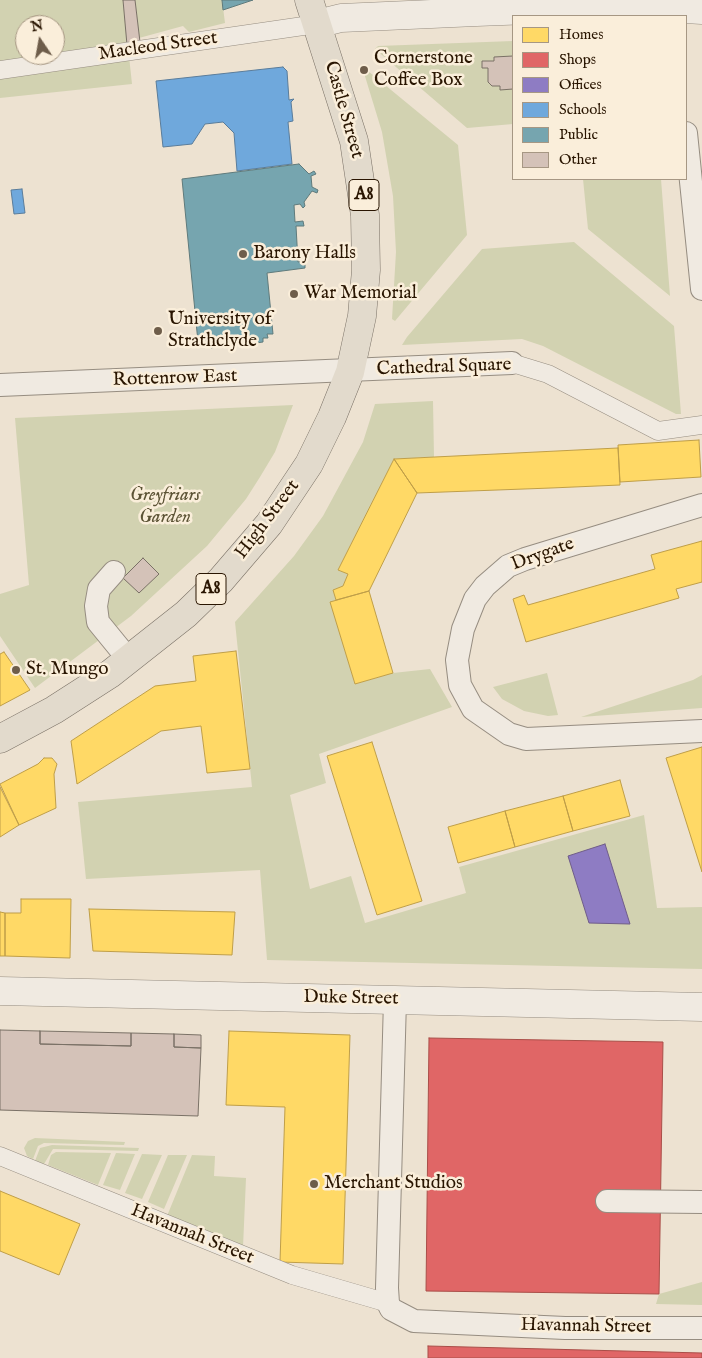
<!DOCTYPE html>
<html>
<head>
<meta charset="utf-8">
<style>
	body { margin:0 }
	#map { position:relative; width:702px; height:1358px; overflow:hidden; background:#ede2d1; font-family:"IM FELL English",serif }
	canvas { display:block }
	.legend { position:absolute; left:512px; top:15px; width:175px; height:165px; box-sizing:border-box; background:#faeeda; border:1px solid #a69783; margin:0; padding:6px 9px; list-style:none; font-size:15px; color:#291501 }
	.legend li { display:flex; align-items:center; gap:10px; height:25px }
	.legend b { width:25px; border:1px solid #a69783 }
	.north { position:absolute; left:15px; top:15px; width:50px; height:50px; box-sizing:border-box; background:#faeeda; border:1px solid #a69783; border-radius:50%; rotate:348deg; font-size:14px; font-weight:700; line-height:20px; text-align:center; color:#291501 }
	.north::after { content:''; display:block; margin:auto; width:18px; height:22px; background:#6e5d4a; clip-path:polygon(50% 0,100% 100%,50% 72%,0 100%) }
</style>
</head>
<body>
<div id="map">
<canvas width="702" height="1358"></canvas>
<ul class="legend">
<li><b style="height:14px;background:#ffd966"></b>Homes</li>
<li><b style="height:14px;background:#e06666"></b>Shops</li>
<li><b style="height:14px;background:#8e7cc3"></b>Offices</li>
<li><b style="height:14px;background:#6fa8dc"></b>Schools</li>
<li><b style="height:14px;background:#76a5af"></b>Public</li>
<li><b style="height:14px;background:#d4c2b8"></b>Other</li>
</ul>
<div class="north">N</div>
</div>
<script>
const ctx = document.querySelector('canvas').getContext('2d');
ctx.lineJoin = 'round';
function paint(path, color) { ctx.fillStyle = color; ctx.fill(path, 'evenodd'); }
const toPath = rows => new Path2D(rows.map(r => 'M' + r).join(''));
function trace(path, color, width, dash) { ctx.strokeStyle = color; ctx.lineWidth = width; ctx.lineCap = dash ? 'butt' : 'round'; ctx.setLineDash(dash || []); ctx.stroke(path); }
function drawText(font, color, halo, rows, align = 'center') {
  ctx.font = font + ' "IM FELL English",serif'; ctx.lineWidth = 5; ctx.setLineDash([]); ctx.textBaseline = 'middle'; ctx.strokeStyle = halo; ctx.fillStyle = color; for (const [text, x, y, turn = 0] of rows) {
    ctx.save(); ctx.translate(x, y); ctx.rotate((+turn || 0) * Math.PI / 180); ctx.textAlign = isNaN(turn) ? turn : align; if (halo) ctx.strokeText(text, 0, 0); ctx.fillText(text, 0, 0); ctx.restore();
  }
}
const green = toPath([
	[0,0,123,0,132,84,0,98],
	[25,25,55,25,55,55,25,55],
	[135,0,222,0,225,23,189,32,183,26,139,38],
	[513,41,513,124,467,128,375,49,378,46],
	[368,71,458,145,467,235,395,321,392,319,396,252,393,196,382,132,364,73],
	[583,179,661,179,670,296,588,229],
	[574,242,674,326,681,414,676,414,543,346,522,339,402,345,407,337,482,249],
	[433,401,434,457,394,459,338,570,348,574,343,586,333,590,336,600,331,602,355,684,393,673,430,669,452,707,319,754,326,783,290,795,310,889,351,876,365,923,466,893,459,867,644,815,657,908,702,907,702,969,267,960,260,870,86,879,78,802,252,787,235,622,294,556,323,516,363,442,375,404],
	[293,405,275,452,260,477,246,499,207,546,131,616,35,688,0,636,0,594,29,585,15,418],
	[547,673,558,715,548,716,524,711,502,699,493,687],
	[702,675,702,708,581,717,693,680],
	[35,1138,125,1142,124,1145,44,1143,38,1146,33,1159,27,1156,24,1148,28,1141],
	[52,1145,139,1148,138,1151,53,1149,44,1164,35,1161,40,1148],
	[56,1152,111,1153,98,1185,48,1165,51,1155],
	[116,1153,135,1154,120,1190,103,1185],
	[142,1154,162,1155,142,1199,125,1193],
	[168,1155,187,1155,164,1209,148,1202],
	[192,1155,215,1156,214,1176,246,1178,243,1247,167,1216],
	[702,1282,702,1305,656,1304,659,1294]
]);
const homes = toPath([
	[699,440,701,477,620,482,618,445,699,440],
	[618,448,620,485,551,488,417,493,394,459,618,448],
	[394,459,417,493,369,591,336,600,333,590,343,586,348,574,338,570,394,459],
	[702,541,702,582,676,589,679,598,526,642,513,599,524,595,528,605,655,569,651,555,702,541],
	[369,591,393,673,355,684,330,602,369,591],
	[236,651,250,769,207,773,201,726,161,731,77,784,71,741,155,686,196,681,193,656,236,651],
	[4,652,30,690,0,706,0,654,4,652],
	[372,742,422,901,377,915,327,756,372,742],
	[702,747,702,872,666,758,702,747],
	[44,758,52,758,57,764,54,774,56,808,19,825,0,784,38,764,44,758],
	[620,780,630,816,573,831,563,796,620,780],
	[0,787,19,825,0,837,0,787],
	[563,796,573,831,515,847,505,811,563,796],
	[505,811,515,847,458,863,448,827,505,811],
	[21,899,71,899,70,958,5,956,5,913,21,913,21,899],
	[89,909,235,912,232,955,93,951,89,909],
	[0,912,5,913,5,956,0,956,0,912],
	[229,1031,350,1035,343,1264,280,1262,285,1107,226,1105,229,1031],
	[0,1191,80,1224,59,1275,0,1251,0,1191]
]);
const shops = toPath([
	[429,1038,663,1042,659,1294,426,1291,429,1038],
	[428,1346,702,1353,702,1358,428,1358,428,1346]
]);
const offices = toPath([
	[605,844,630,924,589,923,568,856,605,844]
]);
const schools = toPath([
	[283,67,287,71,289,100,294,99,291,102,293,121,288,122,292,164,237,171,234,133,223,122,205,124,192,144,163,147,156,81,283,67],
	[22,189,25,213,14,214,11,190,22,189]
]);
const public = toPath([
	[222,0,253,0,223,10,222,0],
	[299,164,309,174,314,171,316,174,311,176,312,187,318,190,317,193,312,191,304,202,305,206,303,208,300,204,294,205,295,222,303,221,304,226,296,226,298,262,305,261,305,268,267,273,273,334,267,334,268,338,263,338,263,342,256,343,255,336,216,339,217,347,211,348,210,340,198,342,182,179,299,164]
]);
const building = toPath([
	[123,0,135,0,140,42,127,45,123,0],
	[513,56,513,89,500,90,500,86,492,86,488,82,488,68,482,68,482,61,494,61,494,57,513,56],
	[143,558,159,574,139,593,123,578,143,558],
	[0,1030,40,1031,40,1044,131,1046,131,1033,174,1034,174,1047,201,1048,198,1116,0,1110,0,1030],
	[40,1031,131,1033,131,1046,40,1044,40,1031],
	[174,1034,201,1035,201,1048,174,1047,174,1034]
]);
const pedestrian = toPath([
	[0,70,317,24],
	[512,363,548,374,658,431,702,425],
	[0,1156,292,1275,388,1303]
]);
const minor = toPath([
	[686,133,702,289],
	[0,385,512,363],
	[702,505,525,559,508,566,485,586,475,599,463,629,457,660,460,685,473,709,509,734,526,739,702,731],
	[114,572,99,589,96,606,98,622,129,660],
	[395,1000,387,1288,388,1303,391,1309,414,1321,565,1328,702,1328],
	[607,1201,702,1202]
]);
const tertiary = toPath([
	[317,24,341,18,476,12,635,6,702,10],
	[0,991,702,1007]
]);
const primary = toPath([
	[0,739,54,710,110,674,186,614,221,580,269,524,309,464,332,417,350,372,362,316,366,270,365,215,354,141,309,0]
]);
const markers = [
	[364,70,5,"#6e5d4a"],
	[243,254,5,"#6e5d4a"],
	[294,294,5,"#6e5d4a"],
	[158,331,5,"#6e5d4a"],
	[16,670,5,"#6e5d4a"],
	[314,1184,5,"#6e5d4a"]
];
const shields = [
	[364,195,30],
	[211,589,30]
];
const shieldNames = [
	["A8",364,195],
	["A8",211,589]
];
const streetNames = [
	["Macleod Street",158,47,-8],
	["Castle Street",343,110,74],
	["Cathedral Square",444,368,-2],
	["Rottenrow East",175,379,-2],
	["High Street",268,520,-53],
	["Drygate",543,555,-20],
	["Duke Street",351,999,1],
	["Havannah Street",192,1235,22],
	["Havannah Street",586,1327,1]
];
const poiNames = [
	["Cornerstone",374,59],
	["Coffee Box",374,81],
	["Barony Halls",253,254],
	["War Memorial",304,294],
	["University of",168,320],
	["Strathclyde",168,342],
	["St. Mungo",26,670],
	["Merchant Studios",324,1184]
];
const parkNames = [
	["Greyfriars",165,496],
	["Garden",165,518]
];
paint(green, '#d2d2b1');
paint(homes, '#ffd966');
trace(homes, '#bf9e48', 1);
paint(shops, '#e06666');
trace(shops, '#a94e48', 1);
paint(offices, '#8e7cc3');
trace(offices, '#705d89', 1);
paint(schools, '#6fa8dc');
trace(schools, '#5a7c9a', 1);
paint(public, '#76a5af');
trace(public, '#5f7a7b', 1);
paint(building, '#d4c2b8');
trace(building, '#7a7166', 1);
trace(pedestrian, '#968d81', 19);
trace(minor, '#968d81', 24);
trace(tertiary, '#968d81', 29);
trace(primary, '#7a7166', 29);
trace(pedestrian, '#f0eae1', 18);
trace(minor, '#f0eae1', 22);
trace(tertiary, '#f0eae1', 28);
trace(primary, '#e2dacc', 28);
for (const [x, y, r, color] of markers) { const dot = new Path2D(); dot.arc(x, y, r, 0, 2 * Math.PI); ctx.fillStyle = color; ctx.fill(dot); trace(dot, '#faeeda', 2); }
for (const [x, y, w] of shields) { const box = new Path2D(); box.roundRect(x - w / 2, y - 15.5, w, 31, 4); ctx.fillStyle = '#faeeda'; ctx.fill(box); trace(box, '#291501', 1); }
drawText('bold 18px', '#291501', null, shieldNames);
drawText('19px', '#291501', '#faeeda', streetNames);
drawText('19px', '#291501', '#faeeda', poiNames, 'left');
drawText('italic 19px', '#5c5335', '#faeeda', parkNames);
</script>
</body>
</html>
